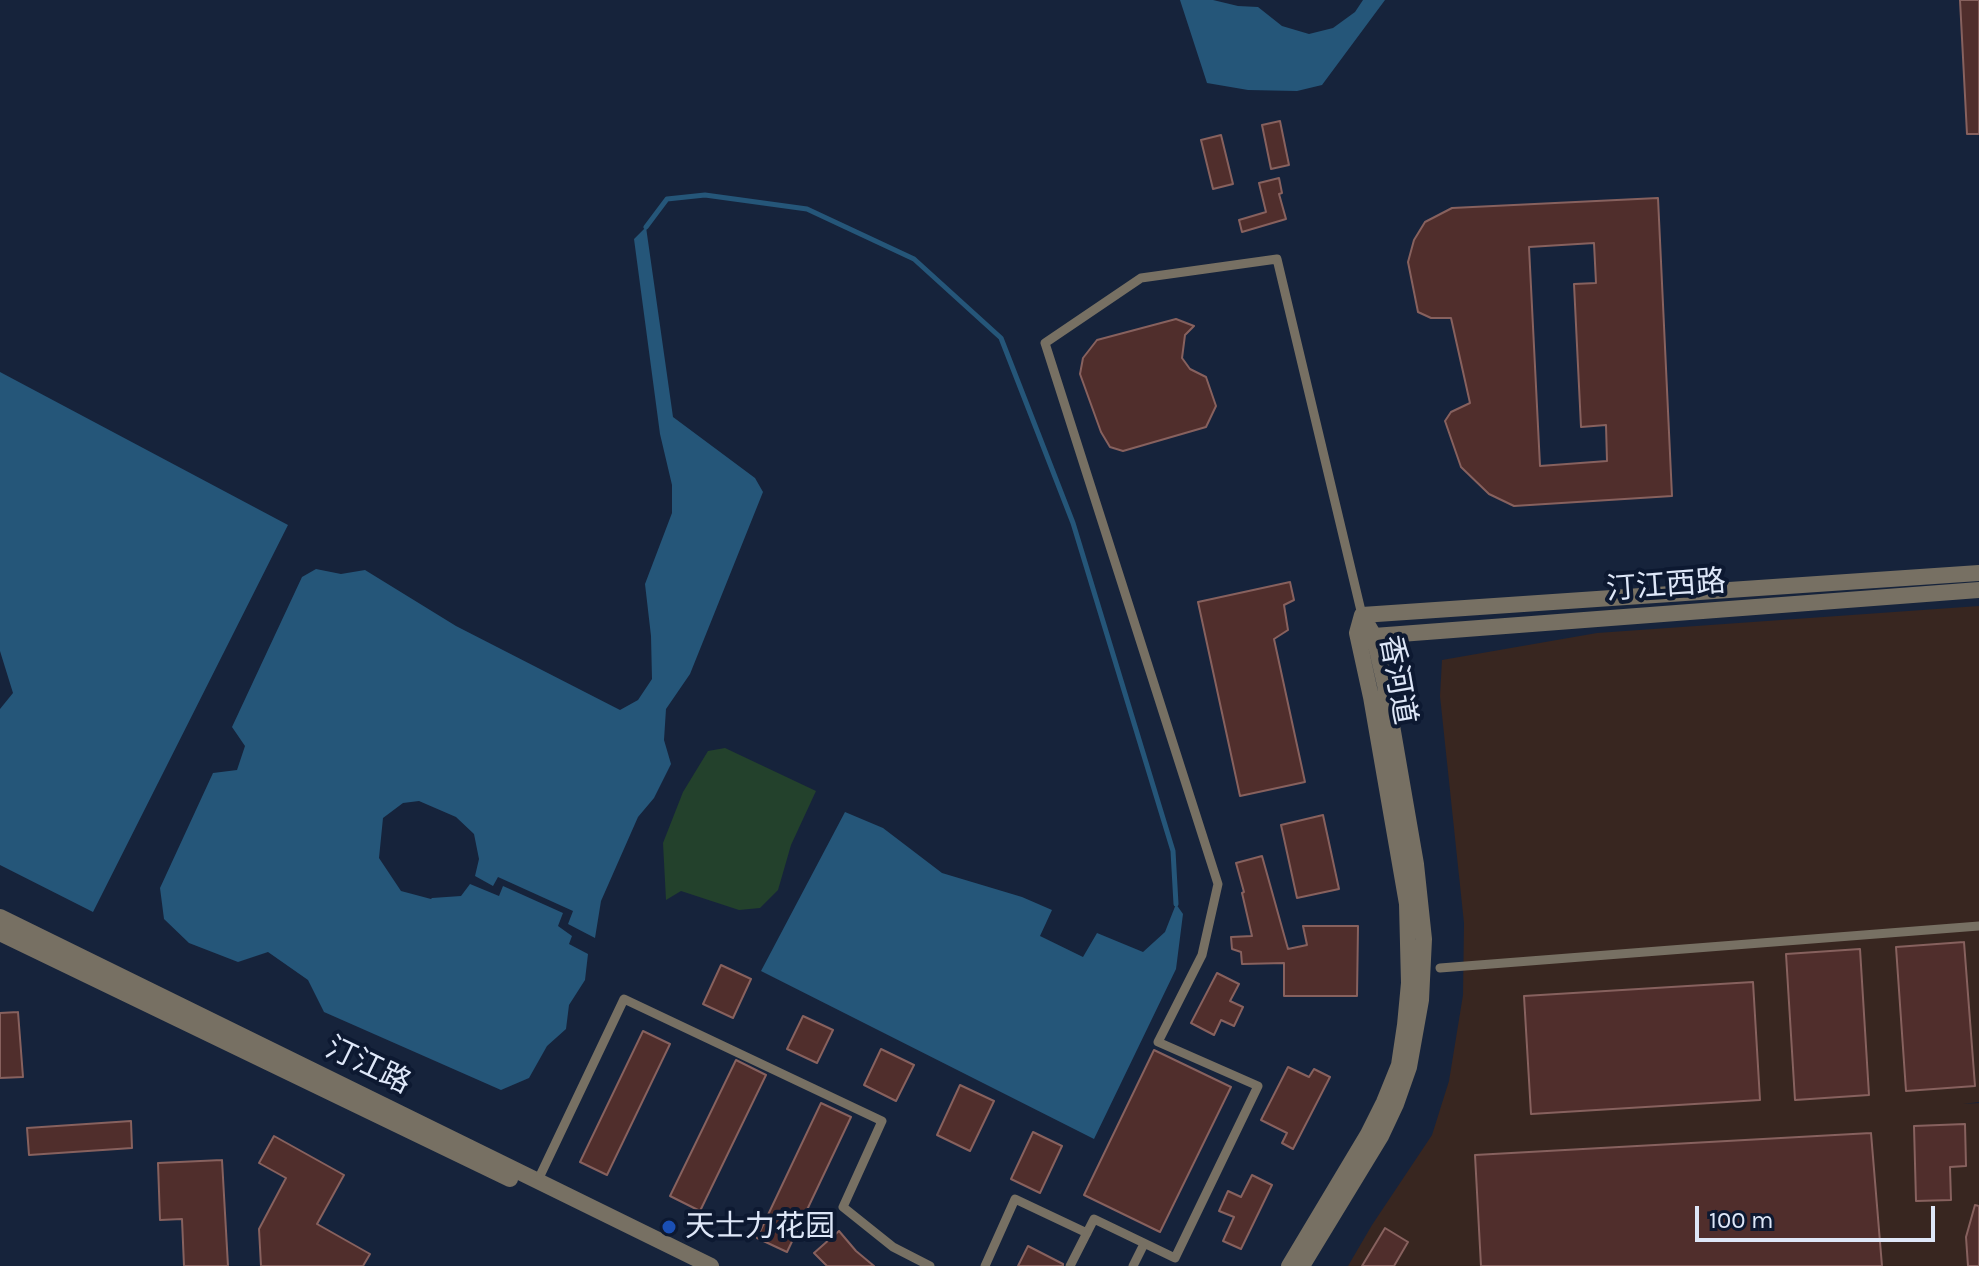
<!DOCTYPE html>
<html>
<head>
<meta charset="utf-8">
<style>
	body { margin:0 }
	#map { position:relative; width:1979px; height:1266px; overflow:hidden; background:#16233b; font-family:Karla,sans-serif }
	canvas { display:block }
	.scale { position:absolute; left:1695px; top:1206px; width:240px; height:36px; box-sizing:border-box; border:4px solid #dee7f8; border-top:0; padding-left:10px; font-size:24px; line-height:28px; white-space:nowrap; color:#dee7f8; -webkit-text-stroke:6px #0d1931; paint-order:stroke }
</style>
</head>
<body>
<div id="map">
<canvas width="1979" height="1266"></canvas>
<div class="scale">100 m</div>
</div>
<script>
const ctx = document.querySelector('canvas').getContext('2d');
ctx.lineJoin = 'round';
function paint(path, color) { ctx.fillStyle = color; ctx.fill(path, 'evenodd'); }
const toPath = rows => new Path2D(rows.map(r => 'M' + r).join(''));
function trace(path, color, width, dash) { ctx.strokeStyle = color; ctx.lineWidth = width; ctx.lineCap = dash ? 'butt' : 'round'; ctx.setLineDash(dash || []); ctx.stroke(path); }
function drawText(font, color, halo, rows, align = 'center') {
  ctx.font = font + ' Karla,"Noto Sans SC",sans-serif'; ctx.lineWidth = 8; ctx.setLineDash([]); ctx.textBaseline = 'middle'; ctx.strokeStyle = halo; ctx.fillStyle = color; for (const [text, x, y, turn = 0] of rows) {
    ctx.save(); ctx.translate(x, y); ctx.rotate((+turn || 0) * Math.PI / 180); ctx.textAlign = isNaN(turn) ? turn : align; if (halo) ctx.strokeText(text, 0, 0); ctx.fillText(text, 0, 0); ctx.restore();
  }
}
const industrial = toPath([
	[1979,606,1979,1102,1963,1104,1979,1103,1979,1266,1348,1266,1372,1225,1432,1135,1449,1081,1463,995,1464,923,1440,696,1442,660,1597,633]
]);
const green = toPath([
	[725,748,816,791,791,845,778,890,760,908,739,910,681,891,666,900,663,843,683,792,708,751]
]);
const water = toPath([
	[1180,0,1213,0,1238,6,1258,7,1282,26,1309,34,1333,28,1355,12,1363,0,1385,0,1322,85,1297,91,1248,90,1207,83],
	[646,227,673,417,755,478,763,492,690,674,666,709,664,740,671,764,654,798,638,817,601,901,595,938,568,924,573,911,498,877,493,886,475,876,479,859,474,834,456,817,419,801,403,803,383,818,379,858,401,891,431,899,432,898,461,896,470,884,499,896,503,886,563,913,558,926,572,936,569,944,588,954,585,980,569,1005,566,1029,547,1046,529,1078,501,1090,324,1012,308,980,268,952,238,962,189,943,164,919,160,888,213,773,237,770,245,746,232,727,302,577,316,569,341,574,365,570,456,626,620,710,638,700,652,679,651,636,645,584,672,513,672,485,660,434,634,239],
	[0,372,288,525,93,912,0,865,0,709,13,693,0,651],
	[845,812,883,828,942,873,1022,897,1052,910,1040,936,1083,957,1097,933,1143,952,1165,932,1176,904,1183,914,1176,969,1094,1139,761,971]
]);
const stream = toPath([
	[646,227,667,199,705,195,807,209,914,259,1001,338,1073,523,1173,851,1176,904]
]);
const building = toPath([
	[1960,0,1979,0,1979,134,1967,134,1960,0],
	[1280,121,1289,165,1271,169,1262,125,1280,121],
	[1221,135,1233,184,1213,189,1201,140,1221,135],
	[1279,178,1282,193,1279,194,1286,219,1242,232,1239,220,1266,212,1259,183,1279,178],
	[1658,198,1672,496,1514,506,1489,494,1461,467,1445,421,1451,412,1470,403,1451,318,1431,318,1418,312,1408,262,1414,240,1425,222,1452,208,1658,198],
	[1594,243,1596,283,1574,284,1581,427,1606,425,1607,461,1540,466,1529,247,1594,243],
	[1176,319,1194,326,1185,335,1182,358,1190,369,1206,377,1216,406,1206,427,1123,451,1110,447,1101,432,1080,374,1083,358,1097,340,1176,319],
	[1290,582,1294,600,1284,605,1288,630,1274,639,1305,782,1240,796,1198,602,1290,582],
	[1323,815,1339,889,1297,898,1281,825,1323,815],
	[1262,856,1288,949,1307,945,1303,926,1358,926,1357,996,1284,996,1284,963,1242,964,1241,952,1232,949,1231,937,1252,936,1242,893,1244,892,1236,863,1262,856],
	[1964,942,1975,1086,1906,1091,1896,947,1964,942],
	[1860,949,1869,1095,1795,1100,1786,954,1860,949],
	[721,965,751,979,733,1018,703,1004,721,965],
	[1217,973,1239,984,1230,1001,1243,1007,1234,1026,1221,1020,1214,1035,1191,1023,1217,973],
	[1753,982,1760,1100,1531,1114,1524,996,1753,982],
	[18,1012,23,1077,0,1078,0,1013,18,1012],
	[803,1016,833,1030,817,1063,787,1049,803,1016],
	[643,1031,670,1044,607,1175,580,1162,643,1031],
	[881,1049,914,1065,896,1101,864,1085,881,1049],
	[1154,1050,1231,1087,1160,1232,1084,1195,1154,1050],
	[736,1060,766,1075,700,1211,670,1196,736,1060],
	[1288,1067,1309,1077,1314,1069,1330,1077,1293,1149,1282,1143,1287,1133,1261,1120,1288,1067],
	[960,1085,994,1101,970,1151,937,1135,960,1085],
	[821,1103,851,1117,787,1252,757,1238,821,1103],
	[131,1121,132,1148,29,1155,27,1128,131,1121],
	[1965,1124,1966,1166,1950,1167,1951,1200,1916,1201,1914,1126,1965,1124],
	[1033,1132,1062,1146,1040,1193,1011,1179,1033,1132],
	[1871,1133,1882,1266,1481,1266,1475,1155,1871,1133],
	[274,1136,344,1175,317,1224,370,1254,363,1266,261,1266,259,1229,286,1178,259,1163,274,1136],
	[222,1160,228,1266,184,1266,182,1219,160,1220,158,1163,222,1160],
	[1252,1175,1272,1185,1241,1249,1223,1241,1234,1217,1219,1211,1228,1191,1241,1197,1252,1175],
	[1975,1205,1979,1206,1979,1266,1968,1266,1966,1237,1975,1205],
	[1385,1228,1408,1242,1394,1266,1362,1266,1385,1228],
	[839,1231,856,1251,874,1266,827,1266,814,1253,839,1231],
	[1028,1246,1063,1264,1063,1266,1018,1266,1028,1246]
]);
const service = toPath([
	[1440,968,1979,926],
	[538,1180,624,999,882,1121,843,1207,893,1247,930,1266],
	[985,1266,1015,1199,1087,1233],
	[1070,1266,1094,1219,1175,1258,1258,1086,1158,1042,1202,955,1218,884,1045,343,1141,278,1277,259,1362,615],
	[1133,1266,1144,1244]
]);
const tertiary = toPath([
	[1362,615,1979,573],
	[1367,635,1374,636,1979,590],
	[0,917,711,1266],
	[0,933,510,1179],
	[1289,1266,1368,1134,1384,1102,1399,1065,1405,1025,1409,983,1407,904,1371,697,1357,633,1362,615],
	[1302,1266,1381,1136,1396,1104,1409,1067,1421,1000,1424,939,1416,864,1385,685,1374,636,1362,615]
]);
const markers = [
	[669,1227,8,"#1a4fb4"]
];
const streetNames = [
	["汀江西路",1666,586,-4],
	["香河道",1397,680,80],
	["汀江路",368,1066,26]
];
const poiNames = [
	["天士力花园",685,1227]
];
paint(industrial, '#382620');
paint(green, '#23412c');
paint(water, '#255679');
trace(stream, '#255679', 5);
paint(building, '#502e2c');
trace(building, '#87615e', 2);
trace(service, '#777063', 9);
trace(tertiary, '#777063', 16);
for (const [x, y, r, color] of markers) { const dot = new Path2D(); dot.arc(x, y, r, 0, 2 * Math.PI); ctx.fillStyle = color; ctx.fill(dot); trace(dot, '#0d1931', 3); }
drawText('30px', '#dee7f8', '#0d1931', streetNames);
drawText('30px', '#dee7f8', '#0d1931', poiNames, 'left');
</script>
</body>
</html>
